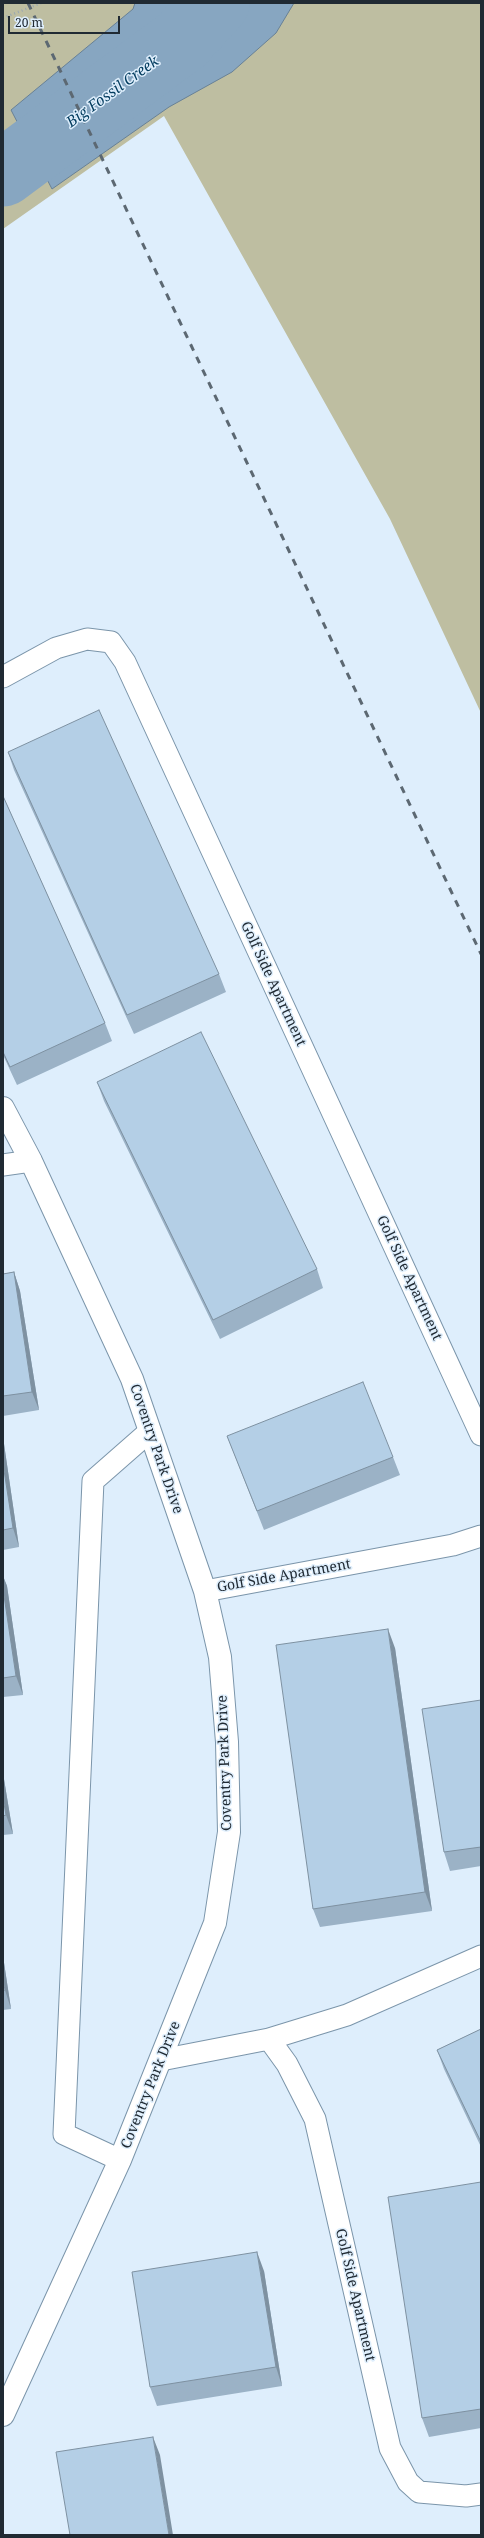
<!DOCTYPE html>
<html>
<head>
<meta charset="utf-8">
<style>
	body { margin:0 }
	#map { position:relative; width:484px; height:2538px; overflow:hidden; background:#deeefc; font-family:"Noto Serif",serif }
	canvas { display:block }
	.frame { position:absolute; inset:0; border:4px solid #202a33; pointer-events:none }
	.scale { position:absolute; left:8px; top:16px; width:112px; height:18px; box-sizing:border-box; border:2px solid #202a33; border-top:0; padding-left:5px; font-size:12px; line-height:14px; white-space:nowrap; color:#202a33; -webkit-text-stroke:3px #deeefc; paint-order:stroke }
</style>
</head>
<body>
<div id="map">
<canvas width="484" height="2538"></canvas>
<div class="frame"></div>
<div class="scale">20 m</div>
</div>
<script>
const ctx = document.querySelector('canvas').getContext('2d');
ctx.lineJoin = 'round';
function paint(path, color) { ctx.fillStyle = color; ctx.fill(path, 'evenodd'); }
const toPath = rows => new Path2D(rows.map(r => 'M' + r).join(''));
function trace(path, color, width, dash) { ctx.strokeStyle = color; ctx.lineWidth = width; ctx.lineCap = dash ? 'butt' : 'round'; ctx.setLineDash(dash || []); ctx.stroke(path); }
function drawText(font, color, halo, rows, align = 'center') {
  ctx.font = font + ' "Noto Serif",serif'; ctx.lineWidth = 3; ctx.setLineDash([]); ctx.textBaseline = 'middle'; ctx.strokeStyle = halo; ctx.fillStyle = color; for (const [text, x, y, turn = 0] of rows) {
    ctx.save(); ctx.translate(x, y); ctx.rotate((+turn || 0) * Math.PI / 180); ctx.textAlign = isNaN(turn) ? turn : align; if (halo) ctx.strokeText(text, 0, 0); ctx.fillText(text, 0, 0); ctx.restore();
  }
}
const green = toPath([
	[3,3,481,3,481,713,390,519,164,116,3,229]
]);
const water = toPath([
	[135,3,294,3,276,33,232,72,169,107,52,189,11,110,133,9,135,3]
]);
const river = toPath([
	[3,173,182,40,216,3]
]);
const path = toPath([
	[3,18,41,3]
]);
const lane = toPath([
	[3,677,56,648,87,639,111,642,125,662,481,1435],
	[3,1165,31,1161],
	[205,1591,453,1545,481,1536],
	[481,1956,347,2015,269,2039,287,2064,315,2119,390,2448,408,2482,419,2492,466,2496,481,2494],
	[161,2060,269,2039],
	[120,2160,64,2134,93,1481,150,1431]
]);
const street = toPath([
	[3,1108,31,1161,132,1379,205,1591,220,1657,227,1742,229,1832,215,1923,120,2160,3,2415]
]);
const rail = toPath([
	[28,3,481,954]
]);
const wall = toPath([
	[8,752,219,974,226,992,134,1034,14,770],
	[3,796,105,1023,112,1041,17,1085,3,1055],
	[97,1082,317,1269,323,1288,220,1339,104,1101],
	[14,1272,20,1291,39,1410,3,1416,3,1274],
	[227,1436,393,1457,400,1475,264,1530],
	[3,1437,19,1547,3,1550],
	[3,1576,7,1586,23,1695,3,1697],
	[395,1648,432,1911,320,1927,313,1909],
	[481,1700,481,1866,450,1871,444,1852],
	[3,1773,13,1834,3,1835],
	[3,1956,11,2009,3,2010],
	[481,2029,481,2147,444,2069,437,2050],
	[481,2182,481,2428,429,2437,422,2418],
	[264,2271,282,2386,157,2406,150,2387]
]);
const shadedWall = toPath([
	[14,1272,20,1291,39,1410,32,1392],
	[3,1437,19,1547,13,1528,3,1464],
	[3,1576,7,1586,23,1695,16,1676,3,1589],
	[388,1629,395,1648,432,1911,425,1892],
	[3,1773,13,1834,6,1815,3,1798],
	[3,1956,11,2009,5,1990,3,1980],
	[257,2252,264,2271,282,2386,276,2367],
	[153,2437,160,2455,173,2535,169,2535]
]);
const building = toPath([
	[99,710,219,974,127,1015,8,752,99,710],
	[3,796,105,1023,10,1067,3,1052,3,796],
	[201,1032,317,1269,213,1320,97,1082,201,1032],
	[14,1272,32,1392,3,1396,3,1274,14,1272],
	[363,1382,393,1457,257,1511,227,1436,363,1382],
	[3,1464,13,1528,3,1530,3,1464],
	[3,1589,16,1676,3,1678,3,1589],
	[388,1629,425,1892,313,1909,276,1645,388,1629],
	[481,1700,481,1847,444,1852,422,1709,481,1700],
	[3,1798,6,1815,3,1816,3,1798],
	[3,1980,5,1990,3,1991,3,1980],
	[481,2029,481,2142,437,2050,481,2029],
	[481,2182,481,2409,422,2418,388,2197,481,2182],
	[257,2252,276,2367,150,2387,132,2272,257,2252],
	[153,2437,169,2535,70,2535,56,2452,153,2437]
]);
const streetNames = [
	["Golf Side Apartment",273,984,65],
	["Golf Side Apartment",409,1278,65],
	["Coventry Park Drive",156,1449,71],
	["Golf Side Apartment",284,1576,-10],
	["Coventry Park Drive",225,1763,-92],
	["Coventry Park Drive",151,2085,-68],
	["Golf Side Apartment",355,2295,77]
];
const waterNames = [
	["Big Fossil Creek",113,92,-36]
];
paint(green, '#bebea1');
paint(water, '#87a6c1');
trace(water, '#688196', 1);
trace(river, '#87a6c1', 67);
trace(lane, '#7b95aa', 23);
trace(street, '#7b95aa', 24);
trace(path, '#99a7b3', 2.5, [1, 3]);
trace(lane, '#fff', 21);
trace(street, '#fff', 22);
trace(rail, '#5c6872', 3, [7, 7]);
paint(wall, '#9bb2c6');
paint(shadedWall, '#7e91a1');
paint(building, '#b4cfe6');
trace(building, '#7e91a1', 1);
drawText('14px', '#202a33', '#deeefc', streetNames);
drawText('italic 15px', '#033c5f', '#deeefc', waterNames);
</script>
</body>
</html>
